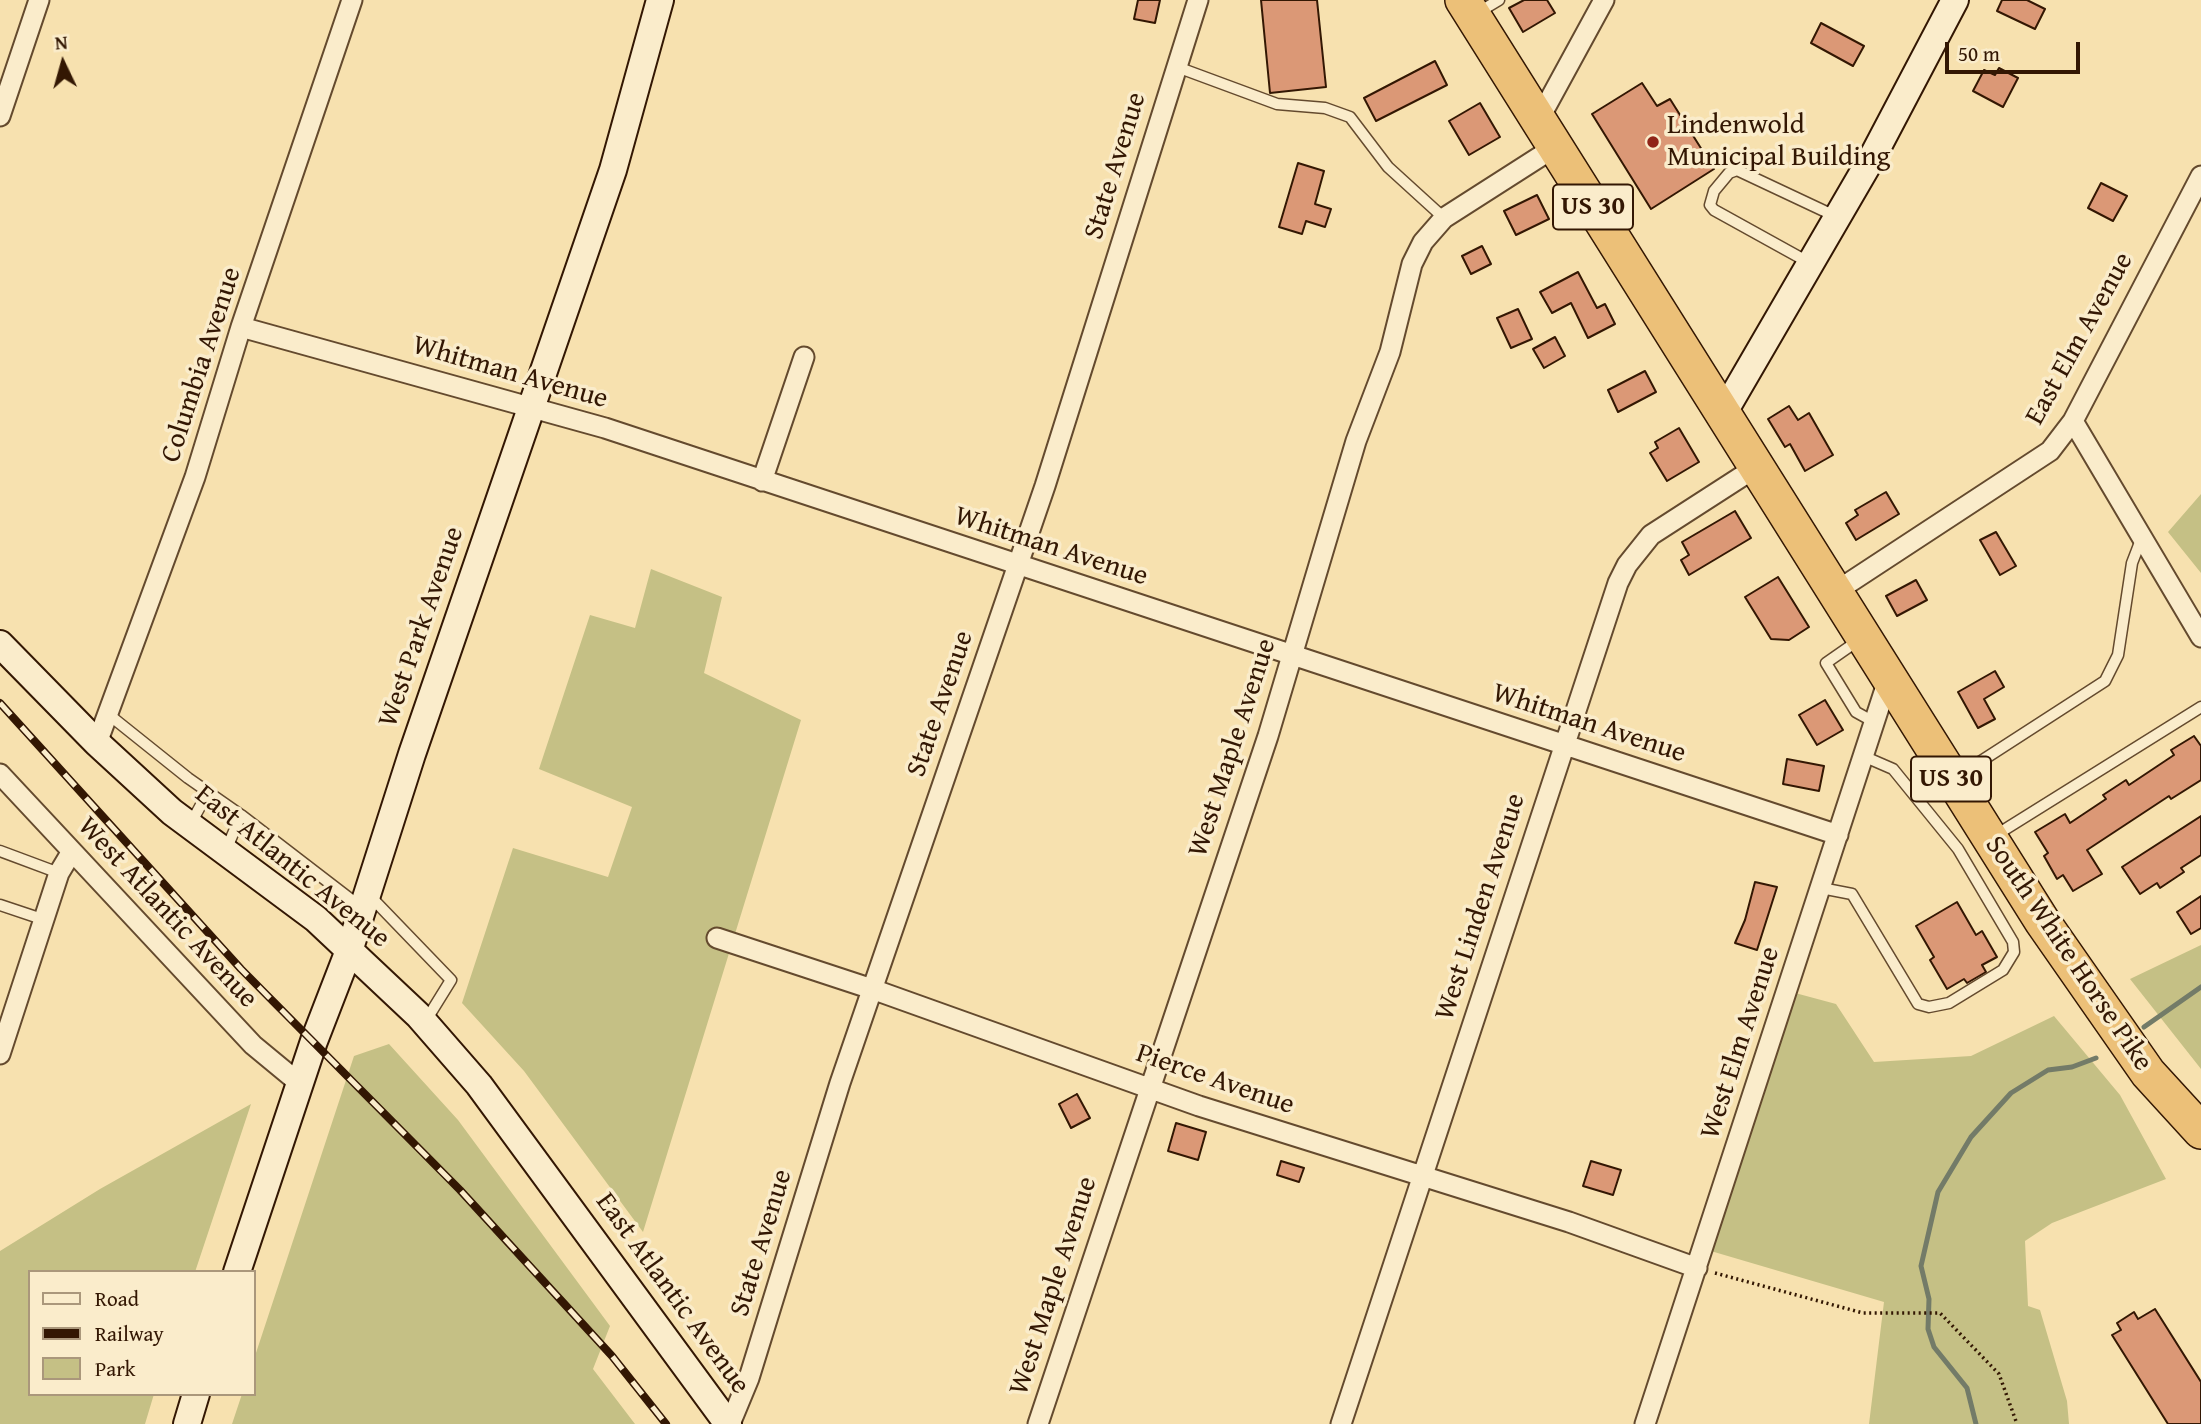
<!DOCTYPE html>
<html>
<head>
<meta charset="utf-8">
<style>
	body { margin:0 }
	#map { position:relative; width:2201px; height:1424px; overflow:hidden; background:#f7e1af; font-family:"Gentium Book Plus",serif }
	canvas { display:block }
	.legend { position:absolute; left:28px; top:1270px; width:228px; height:126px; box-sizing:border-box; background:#faeccb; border:2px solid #aa977b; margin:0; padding:9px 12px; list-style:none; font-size:21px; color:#331703 }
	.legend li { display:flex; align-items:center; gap:14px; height:35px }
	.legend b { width:35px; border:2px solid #aa977b }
	.north { position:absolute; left:28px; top:28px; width:70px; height:70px; -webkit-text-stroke:5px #faeccb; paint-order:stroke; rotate:355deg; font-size:19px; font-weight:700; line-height:28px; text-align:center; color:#331703 }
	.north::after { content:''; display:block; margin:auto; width:24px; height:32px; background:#331703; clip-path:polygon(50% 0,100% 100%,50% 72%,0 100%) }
	.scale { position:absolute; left:1945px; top:42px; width:135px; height:32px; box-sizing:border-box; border:4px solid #331703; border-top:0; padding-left:9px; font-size:21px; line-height:24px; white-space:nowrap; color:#331703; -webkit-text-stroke:5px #faeccb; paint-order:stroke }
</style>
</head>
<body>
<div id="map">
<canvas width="2201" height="1424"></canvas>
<ul class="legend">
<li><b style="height:9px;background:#faeccb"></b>Road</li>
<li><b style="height:9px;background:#331703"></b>Railway</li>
<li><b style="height:19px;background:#c5c085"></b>Park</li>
</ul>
<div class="north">N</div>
<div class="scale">50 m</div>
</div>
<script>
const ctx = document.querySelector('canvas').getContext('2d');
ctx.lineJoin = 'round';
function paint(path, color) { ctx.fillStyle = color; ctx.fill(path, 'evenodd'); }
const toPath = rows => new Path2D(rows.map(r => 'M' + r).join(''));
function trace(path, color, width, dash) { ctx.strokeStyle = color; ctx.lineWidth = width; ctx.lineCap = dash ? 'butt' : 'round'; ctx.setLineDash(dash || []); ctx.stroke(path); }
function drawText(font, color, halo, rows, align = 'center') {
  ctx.font = font + ' "Gentium Book Plus",serif'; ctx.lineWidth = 7; ctx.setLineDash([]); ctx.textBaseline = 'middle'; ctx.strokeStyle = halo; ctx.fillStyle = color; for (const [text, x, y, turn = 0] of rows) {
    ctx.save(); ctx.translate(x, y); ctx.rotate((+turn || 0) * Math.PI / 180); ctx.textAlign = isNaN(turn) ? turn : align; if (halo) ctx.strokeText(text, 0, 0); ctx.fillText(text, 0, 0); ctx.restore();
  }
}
const green = toPath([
	[2201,494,2201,573,2168,532],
	[651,569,722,597,704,673,801,720,643,1232,524,1071,462,1003,513,848,608,877,632,807,539,769,590,615,635,628],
	[2201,945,2201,1069,2130,979],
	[1784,990,1836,1004,1874,1062,1971,1056,2054,1016,2120,1095,2166,1179,2052,1223,2025,1241,2028,1306,2040,1310,2067,1401,2069,1424,1869,1424,1884,1302,1704,1249],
	[389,1044,458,1120,610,1326,593,1369,635,1424,232,1424,242,1394,254,1394,254,1359,354,1056],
	[251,1104,195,1272,30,1272,30,1394,154,1394,145,1424,0,1424,0,1251,100,1189]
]);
const stream = toPath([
	[2144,1027,2201,987],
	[1976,1424,1967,1388,1934,1347,1928,1329,1929,1299,1921,1266,1938,1192,1971,1137,2011,1093,2048,1070,2072,1067,2096,1058]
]);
const building = toPath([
	[1138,0,1160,0,1155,23,1134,19,1138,0],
	[1261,0,1317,0,1326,87,1270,93,1261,0],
	[1524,0,1547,0,1555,13,1523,32,1509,8,1524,0],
	[2002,0,2027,0,2045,9,2035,29,1997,11,2002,0],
	[1821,23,1864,46,1853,66,1811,43,1821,23],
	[1435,61,1447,85,1376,121,1364,98,1435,61],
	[1999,68,2018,78,2003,107,1973,91,1984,70,1995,75,1999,68],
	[1642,83,1657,106,1670,99,1714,169,1651,209,1592,114,1642,83],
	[1480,103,1500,137,1469,155,1449,121,1480,103],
	[1298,163,1324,171,1315,204,1331,209,1325,227,1306,221,1302,234,1279,227,1298,163],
	[2101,183,2127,196,2113,221,2088,208,2101,183],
	[1537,195,1549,219,1516,235,1504,211,1537,195],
	[1482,246,1491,264,1471,274,1462,256,1482,246],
	[1578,272,1597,308,1605,304,1615,324,1588,338,1571,303,1552,313,1540,292,1578,272],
	[1518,309,1532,339,1511,348,1497,318,1518,309],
	[1555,337,1565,356,1544,368,1533,349,1555,337],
	[1645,371,1656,392,1618,412,1608,390,1645,371],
	[1789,406,1798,420,1809,413,1833,455,1805,471,1790,444,1785,447,1768,419,1789,406],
	[1679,428,1699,462,1667,481,1650,453,1658,448,1655,442,1679,428],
	[1886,492,1899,514,1856,540,1846,523,1858,515,1855,510,1886,492],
	[1735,511,1751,538,1689,575,1681,560,1689,555,1682,542,1735,511],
	[1996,532,2016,566,2000,575,1980,540,1996,532],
	[1778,577,1809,627,1789,640,1771,639,1745,597,1778,577],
	[1916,580,1927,600,1897,616,1886,596,1916,580],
	[1995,671,2004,687,1984,699,1995,719,1978,728,1958,692,1995,671],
	[1825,700,1843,730,1817,745,1799,715,1825,700],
	[2194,736,2201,746,2201,780,2171,799,2169,796,2087,850,2102,874,2073,891,2063,875,2057,879,2044,856,2048,853,2035,832,2065,814,2070,823,2106,799,2103,795,2126,780,2129,785,2174,755,2171,750,2194,736],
	[1787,759,1824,766,1819,791,1783,784,1787,759],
	[2201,816,2201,855,2181,868,2184,872,2160,888,2157,883,2140,894,2122,867,2201,816],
	[1755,882,1777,887,1757,950,1735,943,1745,920,1755,882],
	[2201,896,2201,928,2191,934,2177,912,2201,896],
	[1957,902,1976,935,1982,931,1997,957,1982,965,1986,972,1967,983,1964,979,1947,989,1930,960,1934,957,1916,926,1957,902],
	[1077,1094,1090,1118,1071,1128,1059,1104,1077,1094],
	[1176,1123,1206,1132,1198,1160,1168,1151,1176,1123],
	[1281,1161,1304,1168,1299,1182,1277,1175,1281,1161],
	[1591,1161,1621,1170,1613,1195,1583,1186,1591,1161],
	[2155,1309,2201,1382,2201,1424,2168,1424,2112,1335,2121,1330,2117,1323,2134,1312,2138,1319,2155,1309]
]);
const path = toPath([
	[1715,1273,1863,1313,1940,1313,1999,1374,2017,1424]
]);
const lane = toPath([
	[1479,12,1499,0],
	[1177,67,1277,104,1325,108,1350,117,1388,167,1444,218],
	[1808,262,1714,210,1710,205,1714,191,1729,173,1737,170,1837,217],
	[1859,640,1826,663,1856,712,1874,722],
	[108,714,188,778,241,815,362,908],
	[1958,776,2105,681,2118,655,2132,563,2142,537],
	[190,825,208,792],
	[1996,835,2201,707],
	[226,850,241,815],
	[0,851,59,873],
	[1821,888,1852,894,1918,1004,1929,1007,1949,1003,2003,970,2014,952,2013,942,1958,849,1893,769,1863,756],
	[370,896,451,980,425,1022],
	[0,905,45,920]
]);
const street = toPath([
	[0,116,39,0],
	[1538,121,1604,0],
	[241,327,605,428,1838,835],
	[2073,421,2201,637],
	[762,481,804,357],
	[1835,592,2050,451,2073,421,2201,176],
	[97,743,195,477,241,327,352,0],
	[0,774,253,1045,299,1083],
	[717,938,872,989,1199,1106,1569,1222,1697,1268],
	[0,1054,59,873,71,853],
	[730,1424,749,1378,840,1083,1045,486,1198,0],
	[1038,1424,1268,736,1356,441,1390,352,1412,264,1423,242,1444,218,1555,147],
	[1341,1424,1618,583,1627,565,1651,535,1758,466],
	[1645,1424,1888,680]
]);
const secondary = toPath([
	[1724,412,1874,154,1955,0],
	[0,644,97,743,172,812,316,919,418,1015,479,1085,728,1424],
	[237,1272,314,1041,350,948,412,754,613,170,660,0],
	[187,1424,196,1394]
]);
const highway = toPath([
	[1463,0,2042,921,2148,1073,2201,1131]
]);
const rail = toPath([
	[0,703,241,969,460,1190,612,1356,666,1424]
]);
const markers = [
	[1653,142,7,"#8f2418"]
];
const shields = [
	[1593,207,80],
	[1951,779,80]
];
const shieldNames = [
	["US 30",1593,207],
	["US 30",1951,779]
];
const poiNames = [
	["Lindenwold",1667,126],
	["Municipal Building",1667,158]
];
const streetNames = [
	["State Avenue",1116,166,-73],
	["East Elm Avenue",2080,339,-61],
	["Columbia Avenue",202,365,-72],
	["Whitman Avenue",510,373,16],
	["Whitman Avenue",1051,547,18],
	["West Park Avenue",422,627,-71],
	["State Avenue",941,704,-71],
	["Whitman Avenue",1589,724,18],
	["West Maple Avenue",1233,748,-72],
	["East Atlantic Avenue",292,867,39],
	["West Linden Avenue",1481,907,-72],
	["West Atlantic Avenue",167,913,47],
	["South White Horse Pike",2068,954,56],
	["West Elm Avenue",1741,1043,-72],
	["Pierce Avenue",1215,1080,19],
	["State Avenue",762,1243,-73],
	["West Maple Avenue",1054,1286,-72],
	["East Atlantic Avenue",672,1294,54]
];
paint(green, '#c5c085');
trace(stream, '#737b68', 5);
paint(building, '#db9876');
trace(building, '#331703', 2);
trace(lane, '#644a2e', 13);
trace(street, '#644a2e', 23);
trace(secondary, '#331703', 30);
trace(highway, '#331703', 38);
trace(path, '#331703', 3.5, [2, 3.5]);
trace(lane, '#faeccb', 10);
trace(street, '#faeccb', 19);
trace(secondary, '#faeccb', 26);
trace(highway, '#ecc078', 35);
trace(rail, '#331703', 8);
trace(rail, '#faeccb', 5, [16]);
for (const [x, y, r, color] of markers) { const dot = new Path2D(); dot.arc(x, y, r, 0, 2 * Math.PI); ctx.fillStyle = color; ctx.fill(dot); trace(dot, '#faeccb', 2.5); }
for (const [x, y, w] of shields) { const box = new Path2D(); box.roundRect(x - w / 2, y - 22.5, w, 45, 5); ctx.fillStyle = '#faeccb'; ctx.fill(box); trace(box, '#331703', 2); }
drawText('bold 26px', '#331703', null, shieldNames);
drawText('28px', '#331703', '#faeccb', poiNames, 'left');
drawText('28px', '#331703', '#faeccb', streetNames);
</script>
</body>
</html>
